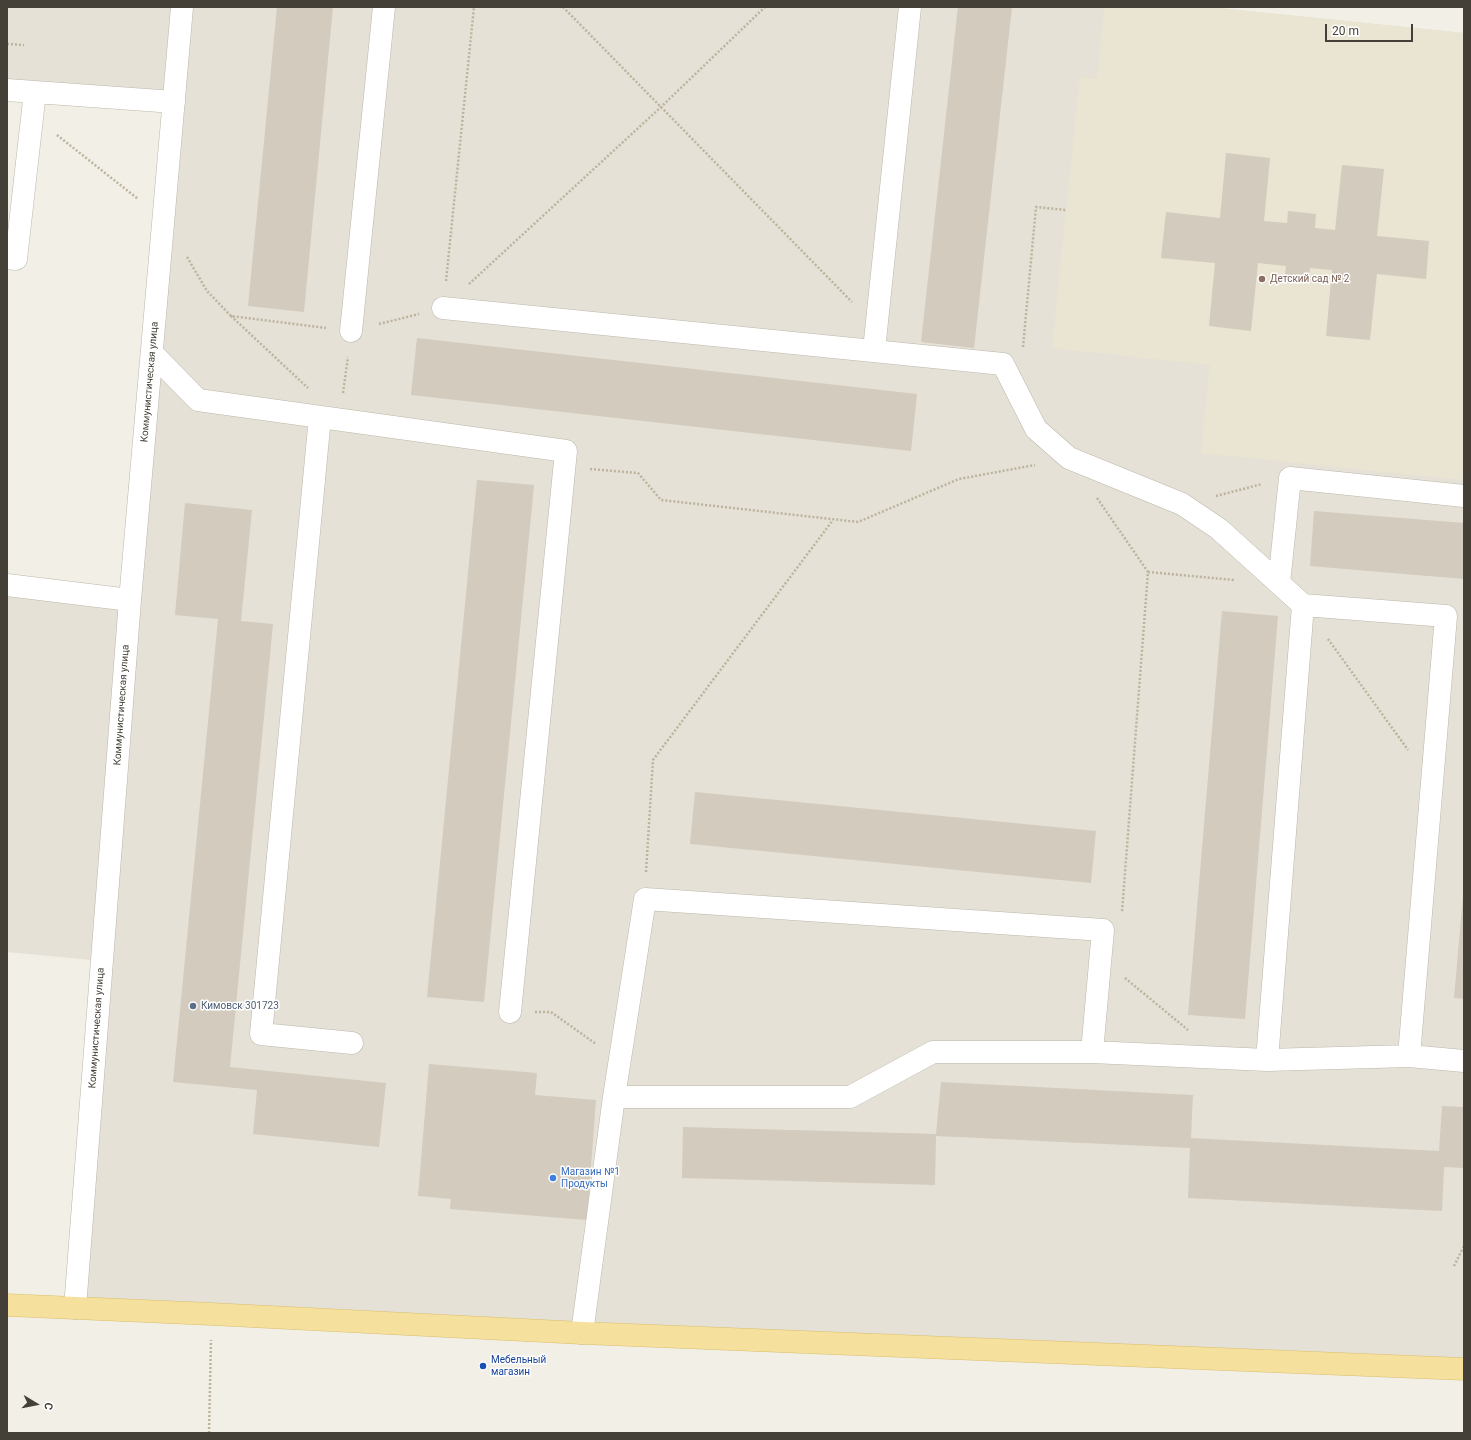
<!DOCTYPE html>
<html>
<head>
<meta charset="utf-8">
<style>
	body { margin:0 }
	#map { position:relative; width:1471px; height:1440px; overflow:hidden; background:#f2efe7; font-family:Roboto,sans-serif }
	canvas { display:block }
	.frame { position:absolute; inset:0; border:8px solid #444037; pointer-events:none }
	.north { position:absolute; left:16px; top:1384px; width:40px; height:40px; -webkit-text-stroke:3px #fff; paint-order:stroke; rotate:100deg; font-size:11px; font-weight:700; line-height:16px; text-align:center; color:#444037 }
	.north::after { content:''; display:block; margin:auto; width:14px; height:18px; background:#444037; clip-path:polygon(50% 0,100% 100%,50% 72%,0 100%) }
	.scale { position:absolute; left:1325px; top:24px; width:88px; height:18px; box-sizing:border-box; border:2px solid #444037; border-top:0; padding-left:5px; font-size:12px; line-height:14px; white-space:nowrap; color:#444037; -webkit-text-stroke:3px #fff; paint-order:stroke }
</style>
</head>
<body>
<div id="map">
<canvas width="1471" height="1440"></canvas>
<div class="frame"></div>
<div class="north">С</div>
<div class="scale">20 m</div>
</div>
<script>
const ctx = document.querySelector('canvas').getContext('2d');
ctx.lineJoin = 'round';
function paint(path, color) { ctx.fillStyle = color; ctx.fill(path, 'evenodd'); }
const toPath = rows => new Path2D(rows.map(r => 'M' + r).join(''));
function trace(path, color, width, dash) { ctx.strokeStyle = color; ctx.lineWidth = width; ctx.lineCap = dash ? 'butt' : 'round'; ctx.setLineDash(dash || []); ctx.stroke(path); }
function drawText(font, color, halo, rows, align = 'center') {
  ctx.font = font + ' Roboto,sans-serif'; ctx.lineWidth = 3; ctx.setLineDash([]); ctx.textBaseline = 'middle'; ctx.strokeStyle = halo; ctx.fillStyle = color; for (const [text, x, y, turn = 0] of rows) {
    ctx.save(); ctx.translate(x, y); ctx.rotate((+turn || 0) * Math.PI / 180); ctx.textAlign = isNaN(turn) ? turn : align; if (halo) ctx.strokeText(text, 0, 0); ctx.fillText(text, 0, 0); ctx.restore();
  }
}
const residential = toPath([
	[7,7,1209,7,1464,33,1464,1371,75,1308,102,961,7,952,7,585,130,600,174,102,7,88]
]);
const education = toPath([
	[1104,7,1209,7,1464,33,1464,480,1201,453,1210,365,1052,348,1080,77,1097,79]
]);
const building = toPath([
	[277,7,333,7,304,312,248,306],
	[958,7,1012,7,974,348,921,342],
	[1226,153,1270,158,1264,221,1287,223,1288,211,1316,214,1315,228,1335,230,1342,165,1384,169,1377,236,1429,241,1426,279,1377,274,1370,340,1326,336,1332,270,1310,268,1308,283,1284,281,1286,266,1258,263,1251,331,1209,326,1215,263,1161,258,1166,212,1220,218],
	[417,338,917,394,911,451,411,395],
	[477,480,534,485,484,1002,427,997],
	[185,503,252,510,241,621,273,624,230,1067,386,1083,379,1147,253,1134,257,1090,173,1082,218,619,175,615],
	[1314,511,1464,523,1464,579,1310,566],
	[1222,611,1278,616,1245,1019,1188,1015],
	[695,792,1096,831,1091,883,690,844],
	[1463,896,1464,896,1464,999,1454,998],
	[429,1064,537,1073,535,1095,596,1100,587,1220,450,1209,451,1199,418,1196],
	[941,1082,1193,1095,1191,1138,1439,1151,1442,1106,1464,1107,1464,1168,1444,1167,1442,1211,1188,1198,1190,1148,936,1136,935,1185,682,1178,683,1127,936,1134]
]);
const path = toPath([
	[563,7,852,302],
	[7,44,24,45],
	[57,135,138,199],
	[187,257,207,291,231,316,326,328],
	[446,281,474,7],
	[469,284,661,107,765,7],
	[231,316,308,388],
	[379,324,419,314],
	[1023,347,1036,207,1066,210],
	[343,393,348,357],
	[590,469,638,473,661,500,858,522,959,479,1035,465],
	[1216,496,1262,484],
	[1097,498,1148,572,1122,912],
	[1148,572,1234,580],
	[1328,639,1408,750],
	[646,872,653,760,833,520],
	[1125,978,1188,1030],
	[535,1012,551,1012,596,1044],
	[1454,1266,1464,1246],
	[209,1433,211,1340]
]);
const minor = toPath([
	[7,90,174,102],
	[7,258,16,259,35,92],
	[443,308,1003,364,1036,429,1069,458,1182,504,1219,529,1303,605],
	[351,331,384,7],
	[874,350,910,7],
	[152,353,198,400,566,451,510,1012],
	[320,417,261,1034,352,1043],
	[1279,583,1290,478,1464,496],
	[7,585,130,600],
	[1267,1060,1303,605,1446,616,1409,1056],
	[614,1097,850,1097,933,1052,1092,1052,1267,1060,1409,1056,1464,1061],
	[75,1308,130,600,182,7],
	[582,1333,614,1097,645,899,1103,930,1092,1052]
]);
const major = toPath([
	[7,1305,211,1314,582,1333,1464,1369]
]);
const markers = [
	[1262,279,4,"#8d6e63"],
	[193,1006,4,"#5c6f8a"],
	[553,1178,4,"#3f7fe0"],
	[483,1366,4,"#1a4fb4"]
];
const educationNames = [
	["Детский сад № 2",1270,279]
];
const streetNames = [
	["Коммунистическая улица",150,382,-85],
	["Коммунистическая улица",122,705,-86],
	["Коммунистическая улица",97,1028,-86]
];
const serviceNames = [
	["Кимовск 301723",201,1006]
];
const shopNames = [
	["Магазин №1",561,1172],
	["Продукты",561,1184]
];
const transitNames = [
	["Мебельный",491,1360],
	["магазин",491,1372]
];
paint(residential, '#e5e1d6');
paint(education, '#eae4d2');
paint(building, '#d3cbbd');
trace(minor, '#bdb7aa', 23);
trace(major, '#d9be6e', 23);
trace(path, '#bdb39d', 2.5, [2, 2]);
trace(minor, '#fff', 22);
trace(major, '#f5e09d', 22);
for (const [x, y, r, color] of markers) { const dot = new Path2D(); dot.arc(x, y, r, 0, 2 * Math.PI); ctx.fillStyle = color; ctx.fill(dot); trace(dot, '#fff', 1.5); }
drawText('10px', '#785e54', '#fff', educationNames, 'left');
drawText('10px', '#444037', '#fff', streetNames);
drawText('10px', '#4e5e75', '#fff', serviceNames, 'left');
drawText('10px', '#366cbe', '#fff', shopNames, 'left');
drawText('10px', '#164399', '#fff', transitNames, 'left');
</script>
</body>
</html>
